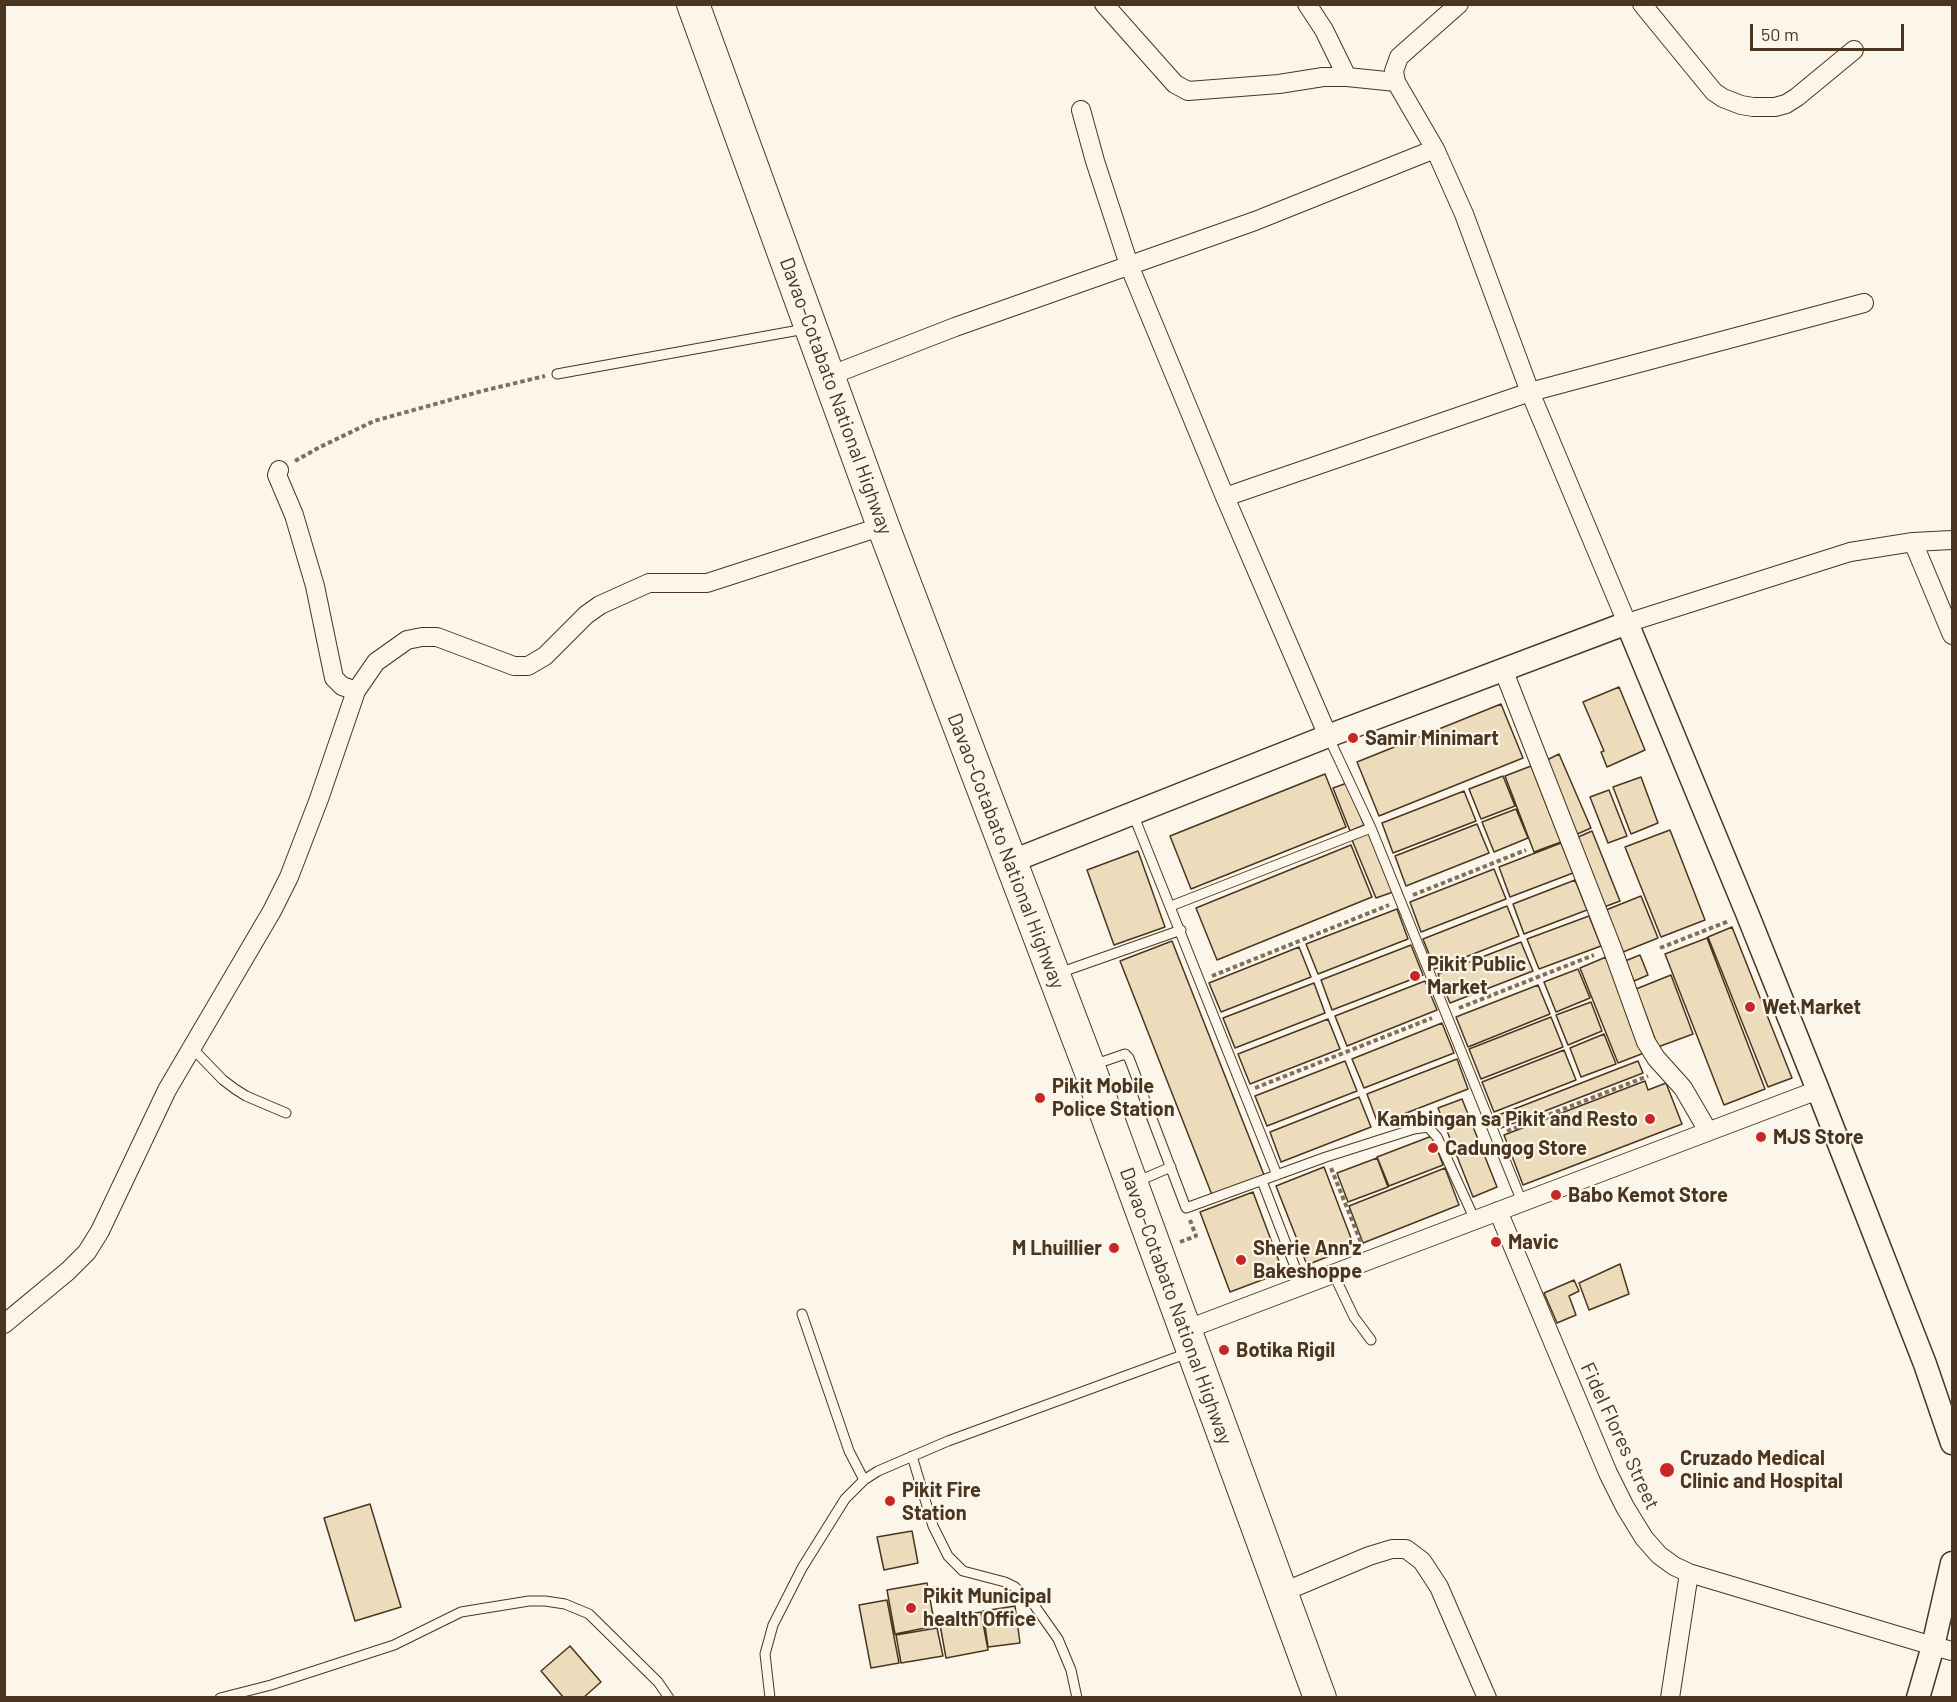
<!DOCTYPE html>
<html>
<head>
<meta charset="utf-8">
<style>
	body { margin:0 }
	#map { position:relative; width:1957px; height:1702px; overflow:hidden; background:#fbf6e9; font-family:Barlow,sans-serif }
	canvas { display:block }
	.frame { position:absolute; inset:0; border:6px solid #4a3520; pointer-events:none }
	.scale { position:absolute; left:1750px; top:24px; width:154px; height:27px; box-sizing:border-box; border:3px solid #4a3520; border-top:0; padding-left:8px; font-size:18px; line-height:21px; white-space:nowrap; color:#4a3520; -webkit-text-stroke:4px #fbf6e9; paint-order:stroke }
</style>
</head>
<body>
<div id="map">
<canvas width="1957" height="1702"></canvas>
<div class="frame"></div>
<div class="scale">50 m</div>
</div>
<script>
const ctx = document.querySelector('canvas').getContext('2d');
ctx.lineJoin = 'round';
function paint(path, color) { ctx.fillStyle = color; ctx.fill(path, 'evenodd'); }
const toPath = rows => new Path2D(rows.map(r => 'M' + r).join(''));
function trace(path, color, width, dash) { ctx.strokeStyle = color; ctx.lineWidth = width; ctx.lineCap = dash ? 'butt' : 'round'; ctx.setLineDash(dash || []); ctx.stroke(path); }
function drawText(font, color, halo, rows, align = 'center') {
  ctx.font = font + ' Barlow,sans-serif'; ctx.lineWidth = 4.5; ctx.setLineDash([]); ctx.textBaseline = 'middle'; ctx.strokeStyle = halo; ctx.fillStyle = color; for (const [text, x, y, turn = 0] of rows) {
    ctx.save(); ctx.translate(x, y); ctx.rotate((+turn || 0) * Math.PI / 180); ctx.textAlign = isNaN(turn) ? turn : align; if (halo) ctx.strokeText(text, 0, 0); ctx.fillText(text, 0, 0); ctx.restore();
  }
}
const building = toPath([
	[1619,687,1645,750,1607,767,1601,752,1604,751,1583,702,1619,687],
	[1501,704,1523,758,1379,816,1357,762,1501,704],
	[1559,754,1591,828,1575,835,1545,761,1559,754],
	[1531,766,1561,842,1534,852,1505,776,1531,766],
	[1325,774,1346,827,1191,889,1170,836,1325,774],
	[1503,776,1515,806,1481,819,1469,789,1503,776],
	[1641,777,1658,823,1631,834,1613,787,1641,777],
	[1347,783,1364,825,1350,831,1333,788,1347,783],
	[1609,790,1627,836,1608,843,1590,797,1609,790],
	[1464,791,1476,821,1393,853,1382,823,1464,791],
	[1516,809,1528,838,1494,852,1482,822,1516,809],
	[1477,824,1489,853,1406,886,1395,856,1477,824],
	[1670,830,1705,920,1661,937,1625,847,1670,830],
	[1592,831,1620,901,1604,907,1576,838,1592,831],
	[1369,833,1393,892,1376,898,1352,840,1369,833],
	[1561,843,1573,873,1510,897,1499,867,1561,843],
	[1351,845,1372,897,1217,960,1196,908,1351,845],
	[1138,851,1165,927,1114,945,1087,870,1138,851],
	[1494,869,1506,899,1421,932,1410,902,1494,869],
	[1575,880,1587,910,1524,934,1513,904,1575,880],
	[1641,896,1658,938,1623,952,1606,910,1641,896],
	[1507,906,1519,936,1435,969,1423,939,1507,906],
	[1397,909,1408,939,1318,974,1306,944,1397,909],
	[1589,916,1601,946,1539,969,1527,939,1589,916],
	[1732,927,1792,1078,1768,1087,1708,937,1732,927],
	[1707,938,1765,1089,1724,1105,1665,954,1707,938],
	[1172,941,1264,1175,1212,1195,1120,961,1172,941],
	[1521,942,1533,971,1450,1003,1438,974,1521,942],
	[1411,945,1423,975,1332,1010,1321,980,1411,945],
	[1299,947,1311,977,1221,1012,1209,983,1299,947],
	[1640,955,1648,975,1634,981,1625,961,1640,955],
	[1606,957,1644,1053,1618,1063,1580,968,1606,957],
	[1578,969,1590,998,1556,1012,1544,982,1578,969],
	[1671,975,1693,1034,1658,1047,1636,989,1671,975],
	[1425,981,1437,1010,1347,1046,1335,1016,1425,981],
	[1314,983,1325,1013,1235,1048,1223,1018,1314,983],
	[1538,985,1550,1014,1468,1047,1456,1017,1538,985],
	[1591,1002,1602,1031,1568,1045,1556,1015,1591,1002],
	[1551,1017,1563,1047,1481,1079,1469,1049,1551,1017],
	[1328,1019,1340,1049,1250,1084,1238,1054,1328,1019],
	[1442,1023,1454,1053,1364,1088,1352,1059,1442,1023],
	[1604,1034,1616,1064,1581,1077,1570,1048,1604,1034],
	[1564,1050,1576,1080,1494,1112,1482,1082,1564,1050],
	[1457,1059,1468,1089,1378,1124,1367,1094,1457,1059],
	[1345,1061,1357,1091,1267,1126,1255,1096,1345,1061],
	[1638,1061,1643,1073,1501,1128,1496,1116,1638,1061],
	[1645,1081,1648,1090,1666,1083,1682,1124,1523,1185,1504,1135,1645,1081],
	[1359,1097,1371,1127,1281,1162,1270,1132,1359,1097],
	[1462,1099,1497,1187,1473,1197,1438,1108,1462,1099],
	[1432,1136,1443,1165,1389,1186,1377,1157,1432,1136],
	[1377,1158,1388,1187,1348,1202,1337,1173,1377,1158],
	[1324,1167,1354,1246,1307,1265,1276,1186,1324,1167],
	[1445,1168,1459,1205,1363,1243,1349,1206,1445,1168],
	[1253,1192,1283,1272,1230,1292,1200,1212,1253,1192],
	[1620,1264,1629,1294,1589,1310,1579,1283,1620,1264],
	[1574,1280,1579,1291,1569,1296,1576,1315,1557,1323,1544,1293,1574,1280],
	[370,1504,401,1607,355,1621,324,1518,370,1504],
	[912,1531,918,1563,884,1570,877,1537,912,1531],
	[927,1583,935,1626,895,1634,887,1590,927,1583],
	[887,1600,899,1663,871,1668,859,1605,887,1600],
	[1015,1606,1020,1643,988,1647,983,1611,1015,1606],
	[981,1612,988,1650,946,1658,939,1619,981,1612],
	[937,1628,943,1656,901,1663,896,1635,937,1628],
	[570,1646,601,1682,583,1698,564,1698,541,1671,570,1646]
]);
const path = toPath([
	[295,461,320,447,374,421,482,391,545,376],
	[1413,895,1526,850],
	[1660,948,1729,921],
	[1212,976,1389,905],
	[1459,1008,1594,955],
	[1255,1088,1432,1018],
	[1507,1131,1648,1076],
	[1331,1168,1362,1245],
	[1180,1242,1196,1236,1190,1220]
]);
const service = toPath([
	[557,374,805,329],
	[1328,736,1371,828,1522,1202],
	[1133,814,1277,1175],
	[1171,906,1371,828],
	[1059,973,1181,930],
	[192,1048,223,1080,235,1089,246,1096,286,1113],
	[1093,1065,1125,1054,1129,1058,1186,1208,1326,1157,1414,1129,1428,1127,1437,1137,1475,1220],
	[1262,1181,1302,1285],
	[1136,1182,1171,1167],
	[1333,1273,1354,1317,1371,1340],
	[802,1314,849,1451,864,1480],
	[912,1456,933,1526,948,1556,963,1571,1005,1582,1015,1587,1032,1602,1058,1639,1071,1670,1077,1698],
	[220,1698,271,1685,394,1645,461,1612,529,1601,545,1601,565,1604,589,1614,658,1682,669,1698],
	[770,1698,765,1654,773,1625,802,1568,845,1499,864,1480,878,1471,948,1441,1188,1353]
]);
const minor = toPath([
	[1104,4,1175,84,1188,91,1279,84,1323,77,1347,77,1396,82],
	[1307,4,1324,30,1347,77],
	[1459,4,1399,57,1394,71,1396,82,1435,149,1464,214,1530,392,1627,623,1850,552,1913,542,1952,540],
	[1642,4,1714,92,1723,98,1741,105,1753,107,1775,107,1786,104,1797,97,1854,50],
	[1081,110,1095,161,1129,265,1225,497,1328,736],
	[829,376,955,327,1255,221,1435,149],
	[279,470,277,475,294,515,315,586,334,678,342,686,356,691],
	[1225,497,1530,392,1864,303],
	[1913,542,1952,635],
	[1503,669,1612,948,1646,1042,1656,1058,1683,1088,1708,1131],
	[1498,1211,1608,1473,1625,1507,1644,1538,1659,1555,1674,1566,1689,1573,1933,1646,1952,1651],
	[4,1324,68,1271,87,1252,100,1231,167,1090,272,911,289,877,319,799,356,691,376,662,407,640,422,637,437,637,514,666,528,666,545,656,586,615,600,605,649,583,707,583,883,526],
	[1185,1330,1818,1090],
	[1281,1593,1369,1556,1392,1549,1406,1549,1422,1561,1439,1587,1487,1698],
	[1670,1698,1689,1573]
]);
const tertiary = toPath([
	[1010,862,1328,736,1627,623,1747,913,1818,1090,1925,1364,1952,1443],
	[1918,1698,1933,1646,1952,1563]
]);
const trunk = toPath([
	[693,4,883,526,1089,1067,1320,1698]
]);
const markers = [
	[1353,738,6,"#c62828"],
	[1415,976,6,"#c62828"],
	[1750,1007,6,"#c62828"],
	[1040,1098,6,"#c62828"],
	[1650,1119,6,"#c62828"],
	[1761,1137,6,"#c62828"],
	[1433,1148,6,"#c62828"],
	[1556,1195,6,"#c62828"],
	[1496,1242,6,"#c62828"],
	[1114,1248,6,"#c62828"],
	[1241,1260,6,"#c62828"],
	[1224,1350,6,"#c62828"],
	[1667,1470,8,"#c62828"],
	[890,1501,6,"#c62828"],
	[911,1608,6,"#c62828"]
];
const streetNames = [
	["Davao-Cotabato National Highway",836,396,70],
	["Davao-Cotabato National Highway",1006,851,69],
	["Davao-Cotabato National Highway",1176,1306,70],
	["Fidel Flores Street",1620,1436,65]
];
const poiNames = [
	["Samir Minimart",1365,738],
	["Pikit Public",1427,964],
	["Market",1427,987],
	["Wet Market",1762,1007],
	["Pikit Mobile",1052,1086],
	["Police Station",1052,1109],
	["Kambingan sa Pikit and Resto",1638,1119,"right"],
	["MJS Store",1773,1137],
	["Cadungog Store",1445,1148],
	["Babo Kemot Store",1568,1195],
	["Mavic",1508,1242],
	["M Lhuillier",1102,1248,"right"],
	["Sherie Ann'z",1253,1248],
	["Bakeshoppe",1253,1271],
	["Botika Rigil",1236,1350],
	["Cruzado Medical",1680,1458],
	["Clinic and Hospital",1680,1481],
	["Pikit Fire",902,1490],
	["Station",902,1513],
	["Pikit Municipal",923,1596],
	["health Office",923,1619]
];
paint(building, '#ecdcbc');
trace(building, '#4a3520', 1.5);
trace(service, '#4a3520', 11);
trace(minor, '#4a3520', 20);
trace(tertiary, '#4a3520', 25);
trace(trunk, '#4a3520', 34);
trace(path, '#7f6f5c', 4, [4.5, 3]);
trace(service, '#fbf6e9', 9);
trace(minor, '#fbf6e9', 18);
trace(tertiary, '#fbf6e9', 22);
trace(trunk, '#fbf6e9', 32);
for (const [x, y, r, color] of markers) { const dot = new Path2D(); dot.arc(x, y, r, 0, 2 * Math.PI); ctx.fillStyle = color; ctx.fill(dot); trace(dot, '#fbf6e9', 2); }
drawText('20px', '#4a3520', '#fbf6e9', streetNames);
drawText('bold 20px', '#4a3520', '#fbf6e9', poiNames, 'left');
</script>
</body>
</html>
